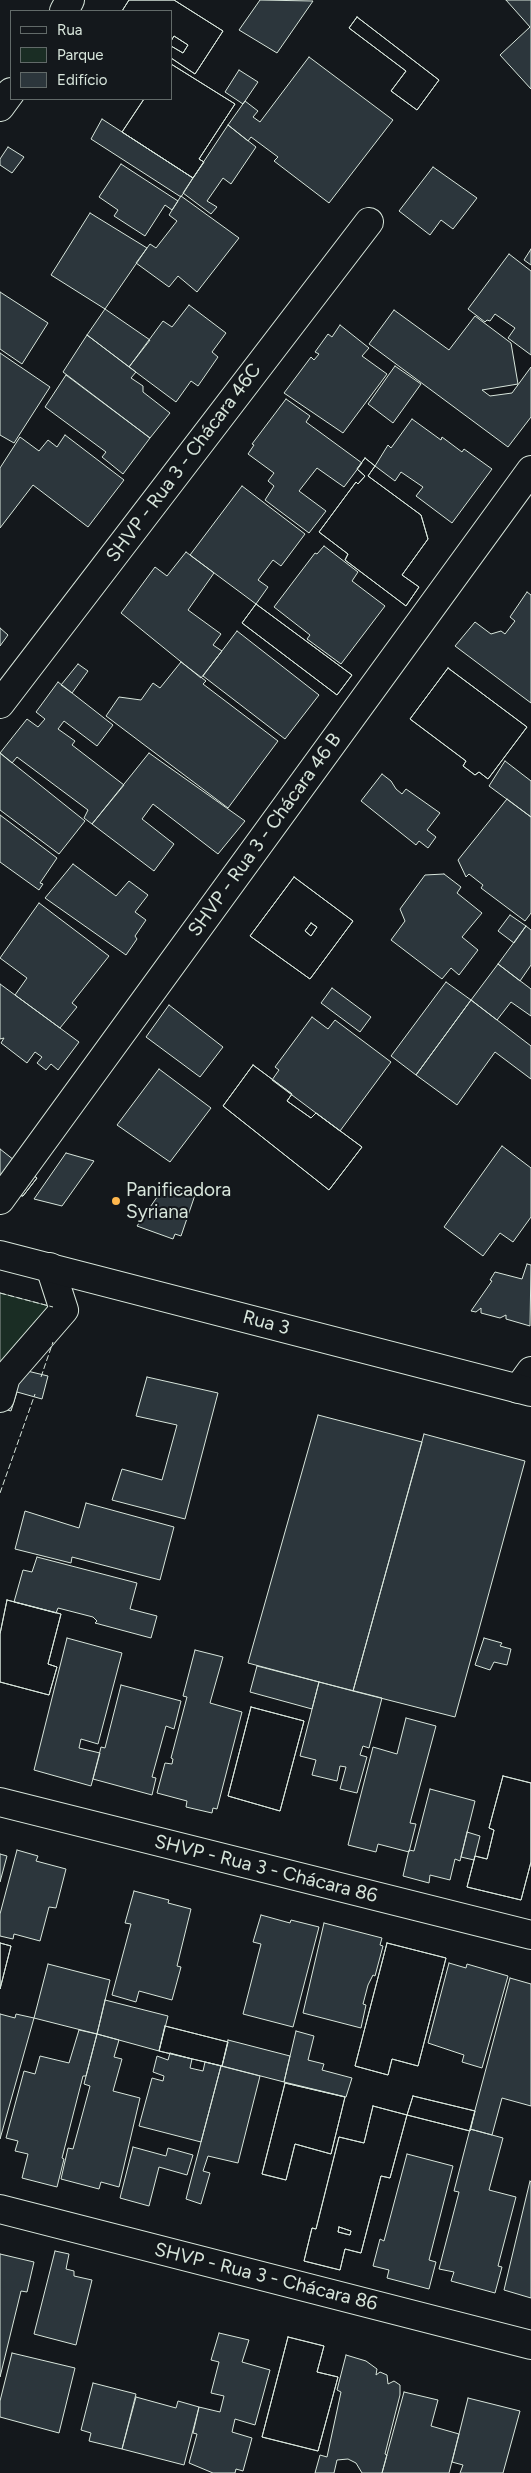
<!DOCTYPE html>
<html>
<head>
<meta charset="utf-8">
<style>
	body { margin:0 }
	#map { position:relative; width:531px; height:2473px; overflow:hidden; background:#14181c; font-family:Figtree,sans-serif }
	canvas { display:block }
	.legend { position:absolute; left:10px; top:10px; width:162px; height:90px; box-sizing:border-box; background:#14181c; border:1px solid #626a69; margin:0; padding:6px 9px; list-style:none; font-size:15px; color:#d8e6dc }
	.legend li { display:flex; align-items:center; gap:10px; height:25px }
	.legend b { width:25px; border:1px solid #626a69 }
</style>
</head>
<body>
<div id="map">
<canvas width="531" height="2473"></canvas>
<ul class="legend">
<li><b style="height:6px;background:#14181c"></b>Rua</li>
<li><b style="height:14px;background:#1a2d24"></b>Parque</li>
<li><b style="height:14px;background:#2c363c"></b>Edifício</li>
</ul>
</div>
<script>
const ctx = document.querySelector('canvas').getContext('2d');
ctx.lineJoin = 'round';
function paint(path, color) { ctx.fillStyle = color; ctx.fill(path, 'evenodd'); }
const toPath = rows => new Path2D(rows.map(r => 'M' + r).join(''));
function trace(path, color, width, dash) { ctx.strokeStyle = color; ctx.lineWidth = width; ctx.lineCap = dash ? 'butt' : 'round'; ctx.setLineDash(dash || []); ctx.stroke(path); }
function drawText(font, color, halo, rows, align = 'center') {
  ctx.font = font + ' Figtree,sans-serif'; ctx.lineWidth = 4; ctx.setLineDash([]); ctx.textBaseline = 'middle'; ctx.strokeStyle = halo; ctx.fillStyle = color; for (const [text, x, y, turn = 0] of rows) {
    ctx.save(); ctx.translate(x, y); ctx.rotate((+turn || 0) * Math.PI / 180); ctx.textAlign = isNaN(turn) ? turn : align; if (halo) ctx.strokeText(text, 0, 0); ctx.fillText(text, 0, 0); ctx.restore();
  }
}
const green = toPath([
	[0,1293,64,1310,0,1398,0,1293]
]);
const building = toPath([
	[129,0,174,0,223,31,195,74,171,58,171,46,183,53,188,45,174,36,171,41,171,11,122,11,129,0],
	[129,0,174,0,223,31,195,74,171,58,171,46,183,53,188,45,174,36,171,41,171,11,122,11,129,0],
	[260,0,313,1,277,53,239,30,260,0],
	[506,0,531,0,531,89,500,55,530,27,506,0],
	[357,17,439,80,417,110,391,91,406,71,349,28,357,17],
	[357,17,439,80,417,110,391,91,406,71,349,28,357,17],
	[309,57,393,120,329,203,274,161,278,157,251,137,248,141,228,125,245,101,258,111,253,117,260,122,309,57],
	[171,64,235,104,199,159,204,162,193,178,122,132,144,99,171,99,171,64],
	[171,64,235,104,199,159,204,162,193,178,122,132,144,99,171,99,171,64],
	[239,70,258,82,243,104,225,92,239,70],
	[102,119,193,178,181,197,91,139,102,119],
	[228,125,256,147,231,184,223,178,207,201,217,207,211,214,183,193,228,125],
	[8,147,24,157,12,173,0,165,0,159,8,147],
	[121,164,178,201,172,210,165,205,145,236,114,216,118,210,99,197,121,164],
	[433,167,477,198,453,229,441,220,430,235,399,211,433,167],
	[181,196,239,238,197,292,178,276,169,287,136,263,150,244,156,248,177,221,169,215,181,196],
	[90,213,147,248,105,309,51,275,90,213],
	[531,249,531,265,524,260,531,249],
	[509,254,531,271,531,355,508,338,515,328,495,314,490,321,487,320,485,322,468,309,509,254],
	[0,292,48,323,22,364,0,349,0,292],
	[189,305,226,333,212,352,218,357,198,386,191,381,176,402,129,367,163,321,172,327,189,305],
	[105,309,150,340,129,367,87,335,105,309],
	[394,310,449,350,475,316,511,343,518,384,482,390,490,396,512,393,531,367,531,417,508,447,369,344,394,310],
	[340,325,369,348,362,356,387,374,343,433,284,393,311,357,314,360,319,354,315,352,328,334,332,337,340,325],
	[87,335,136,372,131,378,143,386,143,392,170,413,150,438,63,372,87,335],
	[0,353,50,387,14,443,0,435,0,353],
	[395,366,421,384,393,423,368,404,395,366],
	[66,375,150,438,123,474,102,457,106,452,45,407,66,375],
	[286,399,310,416,306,422,362,463,344,487,317,468,299,491,326,511,309,533,265,500,274,486,268,481,274,473,248,454,254,445,252,444,286,399],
	[412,419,441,440,442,437,462,452,464,449,492,469,452,523,416,496,423,487,401,472,395,481,375,466,388,445,391,448,412,419],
	[65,435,124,480,88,527,33,485,0,528,0,468,20,437,39,451,48,440,57,447,65,435],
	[365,458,375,466,368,476,421,515,428,539,402,575,419,587,406,606,345,560,348,554,319,532,356,482,358,484,365,476,357,469,365,458],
	[365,458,375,466,368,476,421,515,428,539,402,575,419,587,406,606,345,560,348,554,319,532,356,482,358,484,365,476,357,469,365,458],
	[242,486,305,534,281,566,273,560,258,580,268,587,256,604,190,555,242,486],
	[324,546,358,572,352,581,385,606,341,664,307,639,310,635,274,607,315,553,317,554,324,546],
	[186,552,214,573,188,610,221,634,213,645,222,651,201,678,121,613,155,567,167,576,186,552],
	[527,592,531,595,531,703,455,646,475,622,491,634,501,631,505,634,515,621,510,617,527,592],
	[256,604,352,675,337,695,242,623,256,604],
	[256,604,352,675,337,695,242,623,256,604],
	[0,628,8,635,0,646,0,628],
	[237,631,319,695,285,739,203,676,237,631],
	[181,662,206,681,203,684,278,741,228,808,106,716,119,697,141,700,153,683,160,688,181,662],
	[78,664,88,671,72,693,61,685,78,664],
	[448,668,527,727,488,779,479,772,475,775,463,766,466,761,410,719,448,668],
	[448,668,527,727,488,779,479,772,475,775,463,766,466,761,410,719,448,668],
	[58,682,113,725,97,746,64,721,58,729,75,741,72,745,124,785,92,824,84,818,88,810,17,757,12,763,0,753,27,719,38,727,45,719,36,712,58,682],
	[0,753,85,821,59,854,0,810,0,753],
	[149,753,245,821,218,854,153,804,142,819,174,844,154,871,92,824,149,753],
	[505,761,531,781,531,817,489,786,505,761],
	[382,774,391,781,396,789,402,794,406,789,440,813,427,830,436,837,428,848,419,841,416,845,361,801,382,774],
	[507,799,531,817,531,913,525,921,481,888,483,885,469,874,466,877,458,860,507,799],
	[0,815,57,858,40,883,43,884,39,890,0,862,0,815],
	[73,864,116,896,129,881,148,895,135,912,146,920,135,936,137,939,126,955,45,898,73,864],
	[444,874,461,887,457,893,482,913,462,937,478,950,459,975,451,968,442,979,391,940,405,921,400,909,425,875,444,874],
	[294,877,353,921,310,979,250,936,294,877],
	[311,923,317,927,311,936,305,931,311,923],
	[294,877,353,921,310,979,250,936,294,877],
	[311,923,317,927,311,936,305,931,311,923],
	[39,903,109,956,72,1003,77,1007,60,1028,15,995,27,978,0,958,39,903],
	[510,915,526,926,514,943,498,931,510,915],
	[526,926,531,930,531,965,520,981,498,964,526,926],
	[498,964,531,989,531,1016,511,1002,497,1020,471,1000,498,964],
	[446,982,471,1000,416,1075,391,1056,446,982],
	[0,984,79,1042,58,1070,51,1064,46,1070,37,1063,42,1057,35,1052,27,1063,1,1043,4,1038,0,1039,0,984],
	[332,988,371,1017,360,1032,321,1003,332,988],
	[471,1000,531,1046,531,1079,495,1052,457,1105,416,1075,471,1000],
	[169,1005,223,1047,200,1077,146,1037,169,1005],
	[312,1017,328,1029,335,1020,391,1062,340,1131,272,1080,279,1070,275,1067,312,1017],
	[253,1065,292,1094,287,1101,311,1118,316,1113,362,1147,329,1190,223,1106,253,1065],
	[253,1065,292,1094,287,1101,311,1118,316,1113,362,1147,329,1190,223,1106,253,1065],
	[159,1069,211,1108,170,1162,117,1125,159,1069],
	[502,1146,531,1168,531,1217,513,1242,500,1233,483,1256,444,1227,502,1146],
	[0,1149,33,1175,0,1191,0,1149],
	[66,1153,94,1161,62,1206,34,1199,66,1153],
	[33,1175,37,1178,23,1196,17,1195,33,1175],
	[33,1175,37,1178,23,1196,17,1195,33,1175],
	[164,1187,195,1195,181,1236,175,1234,173,1239,137,1226,164,1187],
	[527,1264,531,1265,530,1326,506,1319,506,1315,500,1318,481,1313,481,1308,476,1312,471,1311,492,1281,490,1280,495,1272,522,1279,527,1264],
	[19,1369,48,1376,42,1399,17,1392,11,1411,0,1408,19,1369],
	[147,1377,218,1393,185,1519,112,1500,122,1469,162,1480,177,1425,136,1416,147,1377],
	[318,1415,422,1442,353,1691,248,1663,318,1415],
	[424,1434,525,1461,455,1717,353,1691,424,1434],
	[86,1503,174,1527,160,1580,72,1557,71,1563,15,1549,25,1511,79,1528,86,1503],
	[37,1557,137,1583,130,1609,157,1616,151,1638,95,1623,97,1621,93,1617,58,1608,56,1613,14,1602,23,1570,32,1572,37,1557],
	[7,1600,61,1614,48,1664,57,1667,49,1695,0,1682,0,1634,7,1600],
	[7,1600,61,1614,48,1664,57,1667,49,1695,0,1682,0,1634,7,1600],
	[67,1638,122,1653,98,1744,81,1739,79,1748,100,1753,91,1786,34,1770,67,1638],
	[484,1638,502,1643,500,1646,511,1649,507,1665,494,1662,490,1670,475,1665,484,1638],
	[195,1650,223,1657,210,1703,242,1712,217,1809,213,1808,212,1813,186,1807,187,1801,157,1793,165,1763,172,1764,173,1759,171,1758,187,1697,183,1696,195,1650],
	[257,1666,319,1682,312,1709,250,1692,257,1666],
	[319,1682,382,1698,369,1748,363,1746,360,1755,367,1757,357,1793,340,1789,346,1767,340,1766,337,1781,312,1775,316,1760,300,1756,319,1682],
	[121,1685,181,1701,174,1729,166,1726,152,1777,156,1778,152,1795,93,1779,101,1747,105,1748,121,1685],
	[251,1707,304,1721,280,1811,228,1796,251,1707],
	[251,1707,304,1721,280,1811,228,1796,251,1707],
	[406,1718,436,1726,410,1823,416,1824,409,1852,378,1844,376,1852,348,1845,373,1747,397,1754,406,1718],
	[503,1776,531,1783,531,1862,521,1900,467,1887,475,1856,487,1859,494,1830,489,1828,503,1776],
	[503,1776,531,1783,531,1862,521,1900,467,1887,475,1856,487,1859,494,1830,489,1828,503,1776],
	[430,1789,475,1801,460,1861,455,1859,450,1880,430,1875,429,1883,403,1876,409,1850,414,1851,430,1789],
	[467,1832,480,1836,474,1860,461,1857,467,1832],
	[17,1850,38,1856,36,1861,66,1869,56,1908,49,1907,40,1941,14,1934,13,1939,0,1936,0,1914,17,1850],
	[0,1854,7,1856,0,1882,0,1854],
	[134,1891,169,1900,168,1903,191,1909,177,1966,181,1967,172,2000,139,1991,136,2002,112,1995,131,1924,125,1923,134,1891],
	[261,1915,290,1923,291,1920,319,1927,293,2027,243,2014,261,1944,253,1942,261,1915],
	[324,1923,382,1938,380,1945,383,1946,375,1976,373,1975,368,1985,363,2004,366,2005,361,2028,303,2013,324,1923],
	[0,1943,11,1946,0,1989,0,1943],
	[0,1943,11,1946,0,1989,0,1943],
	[387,1943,446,1958,418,2066,392,2059,388,2075,355,2066,387,1943],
	[387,1943,446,1958,418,2066,392,2059,388,2075,355,2066,387,1943],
	[449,1963,466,1968,467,1964,508,1976,482,2068,462,2062,464,2055,428,2043,449,1963],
	[48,1964,110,1980,97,2034,34,2018,48,1964],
	[510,1978,531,1984,531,2106,502,2098,492,2135,470,2129,510,1978],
	[105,2000,168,2016,159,2051,97,2034,105,2000],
	[0,2014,15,2018,16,2014,34,2018,0,2139,0,2014],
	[165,2026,228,2042,222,2066,159,2051,165,2026],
	[165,2026,228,2042,222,2066,159,2051,165,2026],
	[79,2030,97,2034,86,2076,83,2076,62,2158,64,2159,57,2187,22,2178,28,2154,15,2151,18,2141,6,2138,24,2071,35,2074,40,2056,69,2063,79,2030],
	[296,2031,314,2036,308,2060,324,2064,322,2070,352,2078,346,2097,284,2082,296,2031],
	[97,2034,119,2040,114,2057,122,2059,113,2091,140,2098,119,2187,101,2182,99,2189,61,2179,68,2148,73,2149,90,2086,84,2084,97,2034],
	[228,2040,290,2056,284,2082,222,2066,228,2040],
	[170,2053,192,2059,190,2068,203,2071,205,2062,221,2066,201,2142,139,2126,152,2078,163,2081,164,2076,153,2072,157,2056,168,2060,170,2053],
	[221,2066,260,2076,238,2163,208,2156,203,2171,210,2173,201,2204,186,2199,221,2066],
	[285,2083,345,2097,331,2154,295,2144,286,2180,262,2174,285,2083],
	[285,2083,345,2097,331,2154,295,2144,286,2180,262,2174,285,2083],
	[413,2096,475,2111,470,2131,407,2115,413,2096],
	[413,2096,475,2111,470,2131,407,2115,413,2096],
	[373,2106,407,2115,390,2178,381,2176,361,2253,345,2249,340,2270,304,2261,312,2228,316,2229,339,2137,364,2143,373,2106],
	[339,2227,351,2231,350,2235,338,2232,339,2227],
	[373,2106,407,2115,390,2178,381,2176,361,2253,345,2249,340,2270,304,2261,312,2228,316,2229,339,2137,364,2143,373,2106],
	[339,2227,351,2231,350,2235,338,2232,339,2227],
	[470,2129,503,2138,489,2190,516,2197,498,2266,502,2267,495,2293,451,2281,454,2272,439,2269,459,2192,454,2191,470,2129],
	[133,2147,166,2156,168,2148,193,2155,187,2175,159,2167,149,2206,120,2198,133,2147],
	[407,2154,453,2166,429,2260,436,2262,429,2289,387,2278,389,2270,373,2266,380,2239,384,2241,407,2154],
	[530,2181,531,2182,531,2298,504,2290,530,2181],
	[55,2251,69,2254,66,2269,74,2271,74,2276,92,2280,76,2345,34,2334,55,2251],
	[0,2254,34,2262,27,2292,21,2291,0,2377,0,2254],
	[219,2333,249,2340,242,2362,270,2370,255,2425,235,2419,232,2432,252,2438,243,2471,236,2469,235,2473,213,2473,189,2463,197,2434,193,2433,199,2407,220,2412,224,2396,211,2393,219,2362,211,2360,219,2333],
	[288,2337,324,2346,317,2372,338,2377,318,2451,262,2437,288,2337],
	[288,2337,324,2346,317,2372,338,2377,318,2451,262,2437,288,2337],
	[12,2353,75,2368,59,2433,0,2417,0,2401,12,2353],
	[346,2355,366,2361,377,2369,376,2375,380,2372,387,2375,388,2384,394,2381,400,2385,400,2395,385,2454,387,2455,382,2473,362,2473,356,2463,348,2459,337,2460,334,2473,315,2473,320,2455,327,2457,341,2392,337,2390,346,2355],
	[93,2383,136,2394,122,2449,89,2441,91,2433,81,2430,93,2383],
	[404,2392,438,2400,431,2426,459,2434,449,2473,382,2473,404,2392],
	[136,2397,176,2408,178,2401,199,2407,184,2465,122,2449,136,2397],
	[468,2398,520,2411,503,2473,460,2473,463,2465,452,2462,468,2398]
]);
const minor = toPath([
	[64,11,70,0],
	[0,107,11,92],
	[0,704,369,222],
	[0,1200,531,470],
	[518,1389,531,1371],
	[0,1398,6,1377,64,1310,50,1267],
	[0,1802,531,1935],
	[0,2209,531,2345]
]);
const major = toPath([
	[0,1255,531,1392]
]);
const fence = toPath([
	[0,1293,53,1307],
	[41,1377,53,1342],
	[0,1493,35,1394]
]);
const markers = [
	[116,1201,5,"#ffb74d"]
];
const streetNames = [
	["SHVP - Rua 3 - Chácara 46C",184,463,-53],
	["SHVP - Rua 3 - Chácara 46 B",265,835,-54],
	["Rua 3",266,1323,15],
	["SHVP - Rua 3 - Chácara 86",266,1869,14],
	["SHVP - Rua 3 - Chácara 86",266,2277,14]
];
const poiNames = [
	["Panificadora",126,1190],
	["Syriana",126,1212]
];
paint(green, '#1a2d24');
trace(green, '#939e99', 1);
paint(building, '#2c363c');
trace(building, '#d8e6dc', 1);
trace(minor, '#d8e6dc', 30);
trace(major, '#d8e6dc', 30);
trace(minor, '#14181c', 28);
trace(major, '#14181c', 28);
trace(fence, '#d8e6dc', 1, [6, 2.5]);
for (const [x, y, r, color] of markers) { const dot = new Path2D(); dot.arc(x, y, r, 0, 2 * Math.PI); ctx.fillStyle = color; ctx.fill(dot); trace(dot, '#14181c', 2); }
drawText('19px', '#d8e6dc', '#14181c', streetNames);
drawText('19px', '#d8e6dc', '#14181c', poiNames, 'left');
</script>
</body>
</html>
